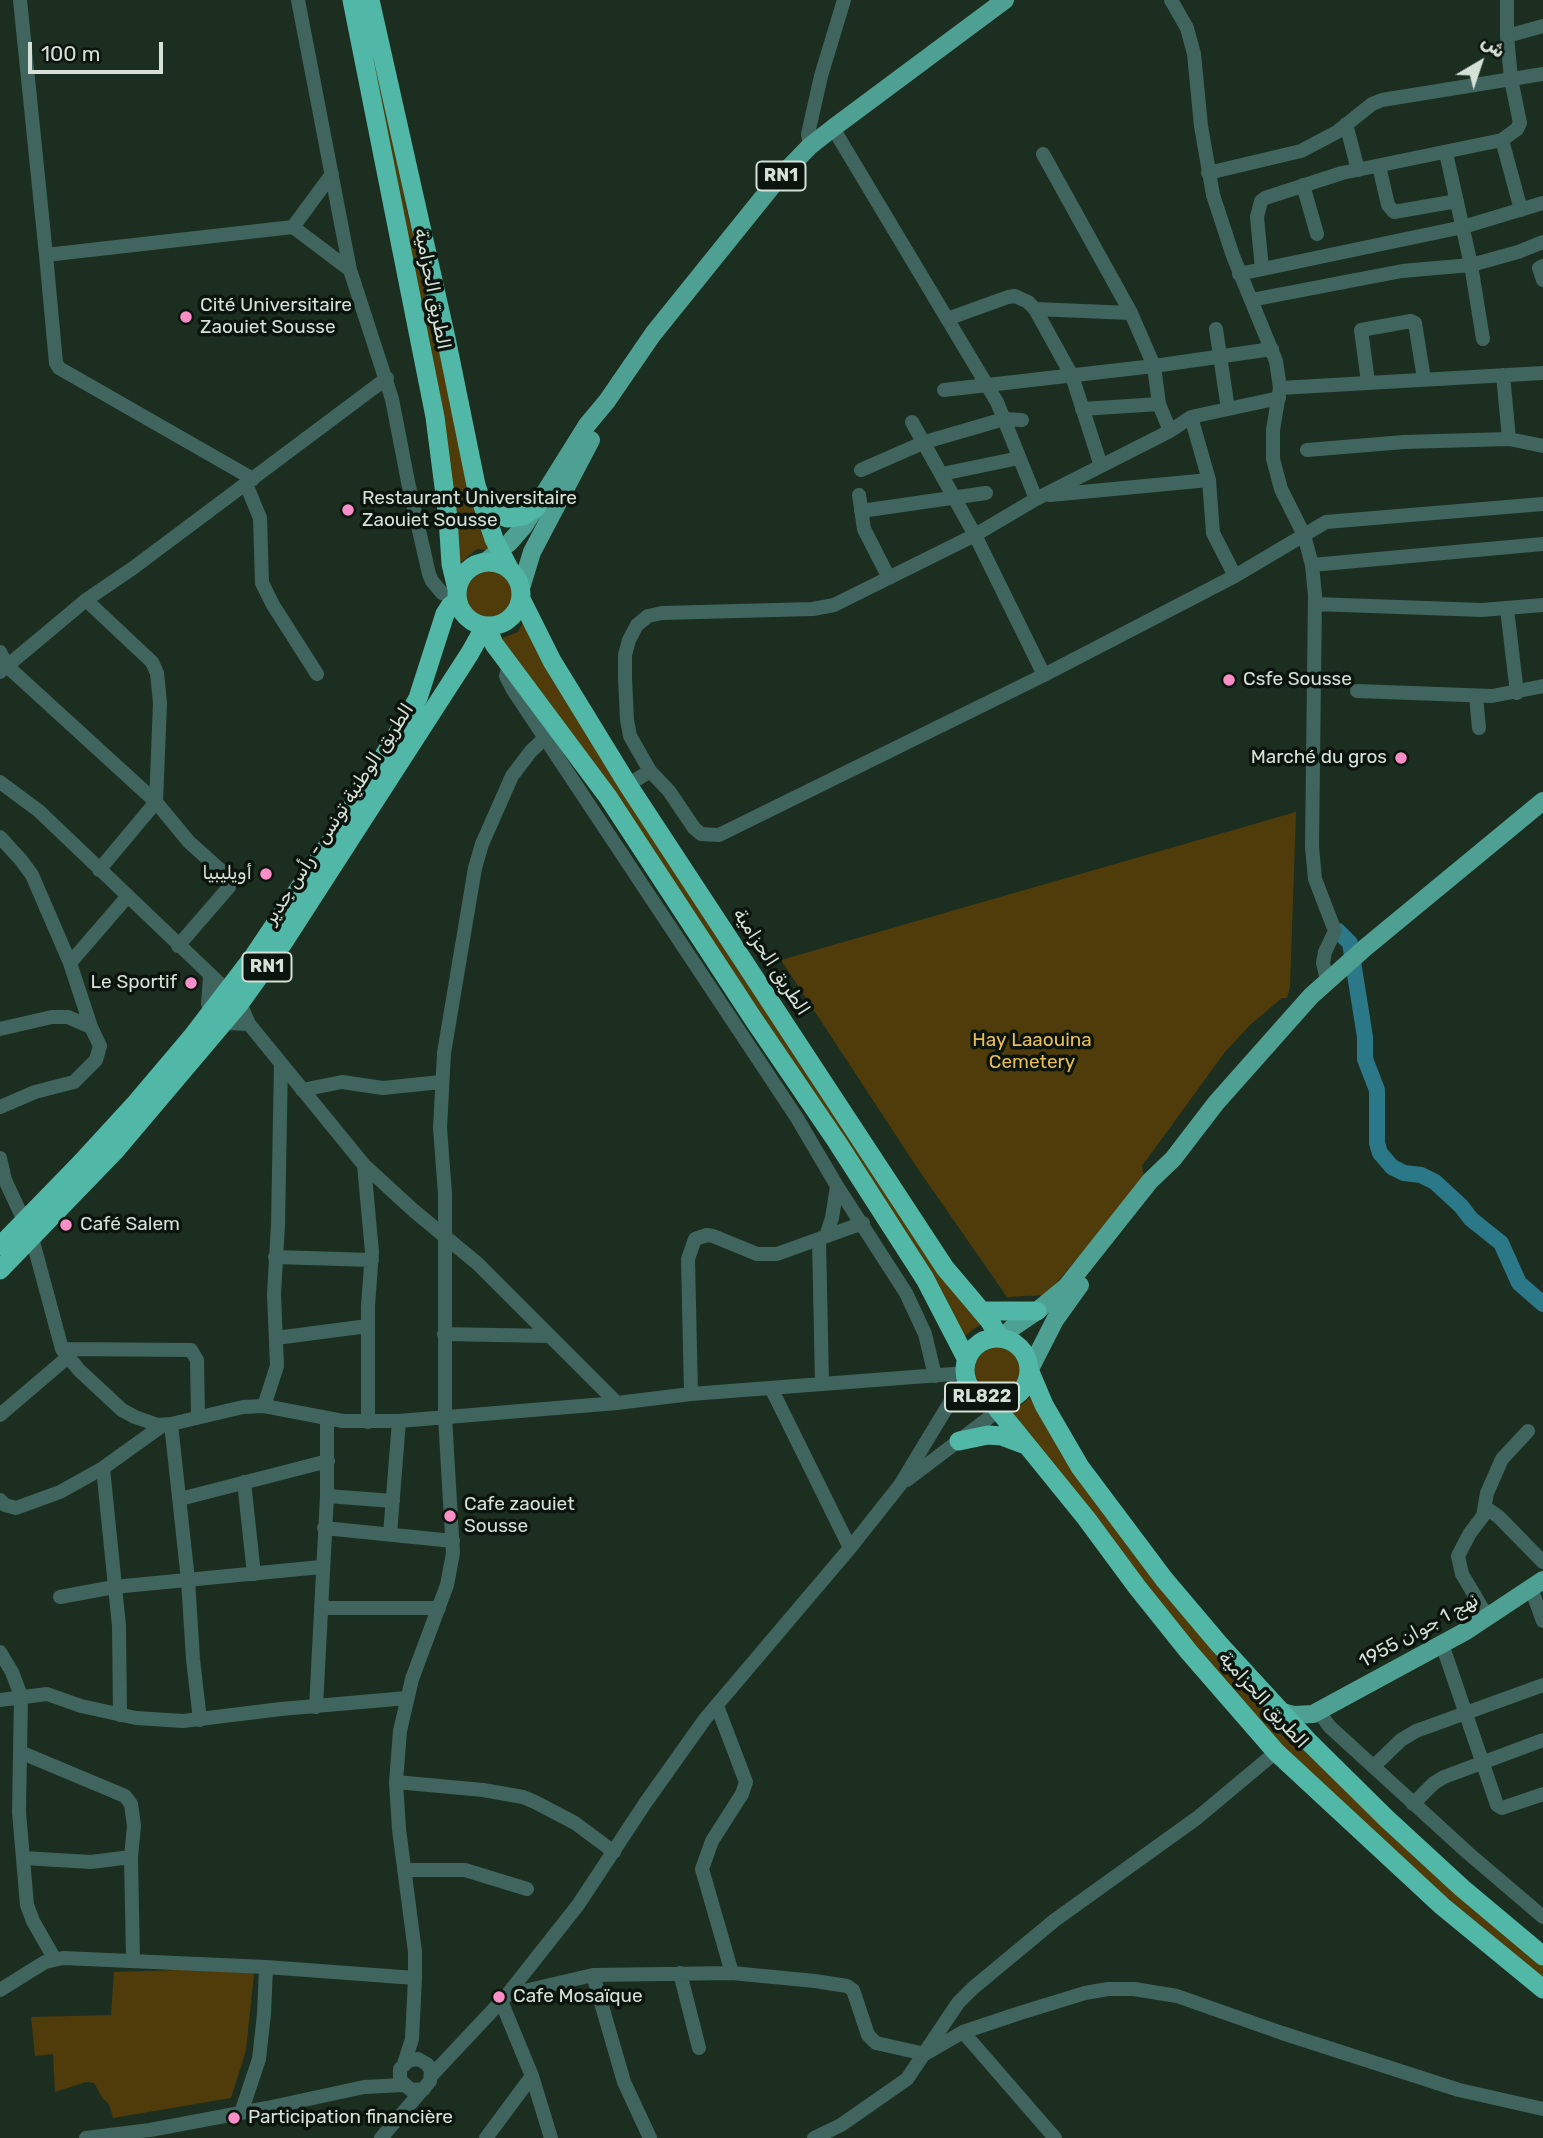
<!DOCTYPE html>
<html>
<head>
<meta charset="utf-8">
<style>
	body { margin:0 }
	#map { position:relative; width:1543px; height:2138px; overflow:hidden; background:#1c2e20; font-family:Rubik,"Noto Naskh Arabic",sans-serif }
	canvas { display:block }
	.north { position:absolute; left:1445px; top:28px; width:70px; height:70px; -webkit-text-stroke:5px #0c140e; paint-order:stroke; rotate:39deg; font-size:19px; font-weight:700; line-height:28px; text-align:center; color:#d5e1d7 }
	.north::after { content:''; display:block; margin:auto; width:24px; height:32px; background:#d5e1d7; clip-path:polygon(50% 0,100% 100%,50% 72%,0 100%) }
	.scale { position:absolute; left:28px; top:42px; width:135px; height:32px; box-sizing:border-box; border:4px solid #d5e1d7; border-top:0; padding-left:9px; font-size:21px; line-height:24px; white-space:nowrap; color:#d5e1d7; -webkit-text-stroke:5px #0c140e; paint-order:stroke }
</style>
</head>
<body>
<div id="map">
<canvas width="1543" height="2138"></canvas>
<div class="north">ش</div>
<div class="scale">100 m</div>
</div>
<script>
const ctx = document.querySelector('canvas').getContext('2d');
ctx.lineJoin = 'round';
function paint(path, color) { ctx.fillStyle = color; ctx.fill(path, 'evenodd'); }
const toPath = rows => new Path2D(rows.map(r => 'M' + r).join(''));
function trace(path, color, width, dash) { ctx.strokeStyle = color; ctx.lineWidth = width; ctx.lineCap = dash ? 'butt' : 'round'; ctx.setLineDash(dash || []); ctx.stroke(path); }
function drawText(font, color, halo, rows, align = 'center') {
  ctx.font = font + ' Rubik,"Noto Naskh Arabic",sans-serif'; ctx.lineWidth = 7; ctx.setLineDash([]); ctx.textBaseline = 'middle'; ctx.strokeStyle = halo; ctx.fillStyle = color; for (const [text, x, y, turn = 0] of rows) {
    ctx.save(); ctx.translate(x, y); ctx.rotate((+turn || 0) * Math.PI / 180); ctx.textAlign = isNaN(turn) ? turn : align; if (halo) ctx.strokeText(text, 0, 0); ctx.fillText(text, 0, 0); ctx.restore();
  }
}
const green = toPath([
	[365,8,409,220,420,252,493,551,477,549,455,567,373,74],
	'464 594a25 25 0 1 1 50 0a25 25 0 1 1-50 0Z',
	[525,619,984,1323,972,1330,962,1339,497,640,518,632],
	[1296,812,1290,987,1287,998,1282,998,1250,1025,1225,1052,1142,1166,1144,1177,1126,1202,1046,1295,1007,1297,918,1169,781,960],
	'974 1369a25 25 0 1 1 50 0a25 25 0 1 1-50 0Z',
	[1033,1393,1151,1573,1543,1964,1543,1985,1522,1968,1260,1726,1005,1414,1024,1403],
	[243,1968,254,1974,246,2050,231,2098,113,2118,109,2104,103,2099,94,2083,86,2082,55,2092,53,2054,35,2056,31,2017,111,2015,114,1972]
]);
const river = toPath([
	[1338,931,1350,943,1365,1037,1365,1059,1377,1090,1377,1143,1380,1153,1392,1167,1404,1173,1421,1175,1435,1182,1461,1206,1471,1219,1501,1243,1519,1283,1543,1304]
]);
const minor = toPath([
	[20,0,46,255,293,227,350,270],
	[298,0,350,270,392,399,408,482,429,574,432,581,442,593,457,599],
	[1171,0,1187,28,1194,54,1201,126,1213,195,1233,256,1276,361,1280,388,1273,430,1273,459,1281,489,1304,535,1312,565,1315,595,1312,847,1315,879,1335,931,1325,952,1323,963,1327,980],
	[1507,36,1543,26],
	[1346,124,1358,170],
	[833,128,997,402,1036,499],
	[1502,140,1521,210],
	[810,146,808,134,821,76,844,0],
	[1446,153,1471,265,1483,339],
	[1043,154,1131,313,1154,366,1159,404,1170,431],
	[1379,166,1388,205,1394,212,1457,201],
	[1208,173,1301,151,1337,132,1372,104,1382,100,1543,74],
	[1303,185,1317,234],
	[293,227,332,174],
	[46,255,56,363,59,368,253,479],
	[1543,266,1539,268,1543,280],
	[1262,269,1257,217,1261,201,1265,198,1342,173,1502,140,1517,129,1520,123,1511,79,1507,36,1507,0],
	[1239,274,1463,227,1543,203],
	[1251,300,1402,271,1471,265,1518,252,1543,242],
	[1035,309,1131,313],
	[947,319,1008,297,1015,296,1028,302,1035,309,1072,376,1101,466],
	[1216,329,1228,409],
	[1503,375,1509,439,1543,446],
	[1368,382,1361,330,1411,321,1415,323,1424,379],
	[1280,388,1543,373],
	[944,390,1154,366,1272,349],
	[1082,409,1159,404],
	[1191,417,1209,480,1213,533,1235,576],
	[912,422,975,535,1044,675],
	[1307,450,1404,442,1509,439],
	[861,470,925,442,1004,419,1022,420],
	[942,474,1019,458],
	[246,484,260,518,262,583,273,605,317,674],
	[859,495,864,529,889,578],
	[1050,495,1209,480],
	[861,511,986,493],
	[1312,565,1543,544],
	[86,600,152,662,157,673,160,703,156,802,99,870],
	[1315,604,1482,610,1543,605],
	[1507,609,1517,693],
	[0,652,7,666,156,802,189,842,227,876,229,887,178,946],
	[509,665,506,676,513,690,797,1118,837,1186,906,1293,925,1334,935,1376],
	[0,672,86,600,133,568,387,378],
	[1357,691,1492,696,1543,686],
	[1476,696,1479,728],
	[650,771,630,736,627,720,625,677,625,655,629,640,637,625,648,616,662,613,813,609,834,605,975,535,1036,499,1170,431,1191,417,1279,398],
	[0,782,39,811,240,1003,249,1024,364,1165,413,1210,478,1264,617,1403],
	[628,785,650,771,669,791,694,828,701,834,719,835,1044,675,1235,576,1326,522,1543,504],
	[0,837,21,860,32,875,70,963,91,1027],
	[70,963,127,897],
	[210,977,208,1004,211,1012,226,1023,249,1024],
	[0,1029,52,1017,68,1017,91,1027,100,1046,96,1060,74,1082,35,1092,0,1107],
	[302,1090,342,1082,383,1088,441,1082],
	[0,1158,5,1180,32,1238,62,1349,79,1370,122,1410,135,1417,158,1425,171,1424,243,1407,264,1406,343,1421,399,1421,617,1403,691,1394,966,1373],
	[364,1165,372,1252,368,1306,368,1422],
	[826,1236,832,1218,837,1186],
	[819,1239,822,1384],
	[275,1257,372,1260],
	[444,1334,549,1336],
	[276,1338,368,1326],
	[62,1349,191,1350,197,1360,198,1417],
	[771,1388,850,1548],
	[691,1394,688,1259,695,1239,707,1235,713,1236,757,1254,777,1254,863,1223],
	[264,1406,277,1366,274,1294,278,1225,281,1063],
	[0,1415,68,1357],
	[171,1424,188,1580,193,1659,200,1720],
	[103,1468,119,1626,120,1715],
	[907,1480,986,1420,1012,1398],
	[244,1482,254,1574],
	[327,1496,393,1501],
	[180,1499,328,1461],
	[0,1500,5,1505,16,1508,60,1492,103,1468,163,1425],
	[1486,1508,1499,1517,1543,1562],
	[324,1528,453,1541],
	[390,1534,399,1421],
	[1531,1588,1543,1621],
	[60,1597,114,1587,321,1567],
	[321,1608,439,1608],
	[1488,1618,1462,1574,1458,1556,1470,1533,1483,1516,1487,1493,1502,1459,1528,1431],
	[1442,1644,1497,1805,1502,1808,1543,1794],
	[0,1652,12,1672,21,1696,19,1812,27,1905,33,1921,54,1958],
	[0,1700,47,1694,81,1706,136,1718,183,1721,281,1709,407,1698],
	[717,1706,746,1782,742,1794,712,1841,702,1869,732,1973],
	[316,1707,327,1496,327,1419],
	[1318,1711,1330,1727,1468,1853,1543,1917],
	[20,1752,125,1796,131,1804,134,1826,131,1857,91,1862,23,1858],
	[1374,1766,1401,1740,1416,1731,1543,1685],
	[396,1782,483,1790,523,1797,535,1802,575,1823,614,1852],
	[1413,1804,1434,1783,1444,1777,1543,1740],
	[131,1857,133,1960],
	[404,1870,465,1870,527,1889],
	[680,1973,699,2048],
	[593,1975,624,2082,650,2138],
	[0,1990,45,1962,63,1958,266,1967,415,1978],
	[507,1995,593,1975,732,1973,815,1981,847,1986,853,1990,868,2035,876,2043,925,2054,963,2032,1020,2013,1085,1993,1108,1989,1134,1989,1177,1996,1282,2033,1459,2090,1543,2109],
	[501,2001,532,2076,551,2138],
	[963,2032,1055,2138],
	[404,2064,412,2039,415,1978,415,1952,399,1829,396,1782,400,1731,412,1679,447,1585,453,1553,445,1417,445,1194,440,1128,444,1053,475,868,482,844,512,776,531,751,545,738],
	[431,2076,507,1995,578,1905,646,1802,705,1719,850,1548,900,1485,955,1394,967,1379],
	[241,2113,259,2059,264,2014,266,1967],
	[86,2138,150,2130,267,2108,364,2087,403,2085],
	[381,2138,430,2081,431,2070,427,2064,418,2059,408,2061,400,2069,400,2080,411,2090,424,2089],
	[486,2138,532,2076],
	[814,2138,841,2125,907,2079,958,2003,973,1988,1055,1920,1197,1818,1276,1752]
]);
const major = toPath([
	[485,562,509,543,524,526,587,425,607,401,653,334,777,180,810,146,833,128,1005,0],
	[521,588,532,552,591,440],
	[1002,1338,1012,1328,1037,1311,1066,1287,1150,1181,1173,1159,1216,1103,1311,996,1366,947,1543,801],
	[1030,1369,1055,1320,1080,1285],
	[1279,1711,1293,1715,1313,1714,1466,1631,1543,1580]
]);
const highway = toPath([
	[352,0,435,417,448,518,451,564,457,589],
	[370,0,446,338,476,485,494,539,509,568],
	[480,500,492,512,507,518,523,516,537,507],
	'457 594a32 32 0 1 1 64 0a32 32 0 1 1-64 0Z',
	[521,599,552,661,628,785,945,1268,989,1320,1000,1338],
	[487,627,494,644,608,797,754,1020,837,1142,925,1279,967,1360],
	[0,1246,80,1164,136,1103,191,1038,253,957,337,832,407,718,418,698,445,614,450,606,457,601],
	[0,1270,114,1152,240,1003,283,943,470,653,485,626],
	[981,1311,1037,1311],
	'965 1370a32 32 0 1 1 64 0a32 32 0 1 1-64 0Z',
	[1030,1372,1044,1405,1080,1467,1164,1579,1219,1644,1308,1741,1386,1818,1462,1888,1543,1956],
	[991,1401,1086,1518,1137,1587,1189,1652,1276,1752,1442,1906,1543,1989],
	[959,1441,988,1435,1002,1436,1026,1445]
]);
const markers = [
	[186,317,7,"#fa8fc7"],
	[348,510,7,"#fa8fc7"],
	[1229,680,7,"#fa8fc7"],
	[1401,758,7,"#fa8fc7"],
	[266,874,7,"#fa8fc7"],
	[191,983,7,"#fa8fc7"],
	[66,1225,7,"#fa8fc7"],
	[450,1516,7,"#fa8fc7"],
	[499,1997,7,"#fa8fc7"],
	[234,2118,7,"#fa8fc7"]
];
const shields = [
	[781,176,49],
	[267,967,49],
	[982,1397,74]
];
const shieldNames = [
	["RN1",781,176],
	["RN1",267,967],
	["RL822",982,1397]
];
const streetNames = [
	["الطريق الحزامية",432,289,79],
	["الطريق الوطنية تونس - رأس جدير",339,814,-57],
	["الطريق الحزامية",771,962,57],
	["نهج 1 جوان 1955",1419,1631,-29],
	["الطريق الحزامية",1263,1700,48]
];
const poiNames = [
	["Cité Universitaire",200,306],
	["Zaouiet Sousse",200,328],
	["Restaurant Universitaire",362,499],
	["Zaouiet Sousse",362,521],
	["Csfe Sousse",1243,680],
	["Marché du gros",1387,758,"right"],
	["أويليبيا",252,874,"right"],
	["Le Sportif",177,983,"right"],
	["Café Salem",80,1225],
	["Cafe zaouiet",464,1505],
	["Sousse",464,1527],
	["Cafe Mosaïque",513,1997],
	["Participation financière",248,2118]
];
const parkNames = [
	["Hay Laaouina",1032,1041],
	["Cemetery",1032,1063]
];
paint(green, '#503c0a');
trace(river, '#2b7888', 16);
trace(minor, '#40655e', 14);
trace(major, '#4ea092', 18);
trace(highway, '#51b7a7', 19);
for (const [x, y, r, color] of markers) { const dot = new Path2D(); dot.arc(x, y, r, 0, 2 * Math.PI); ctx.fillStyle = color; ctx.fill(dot); trace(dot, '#0c140e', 2.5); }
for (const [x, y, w] of shields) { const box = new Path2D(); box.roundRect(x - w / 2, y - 14.5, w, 29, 5); ctx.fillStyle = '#0c140e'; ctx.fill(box); trace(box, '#d5e1d7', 2); }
drawText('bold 18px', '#d5e1d7', null, shieldNames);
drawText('19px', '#d5e1d7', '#0c140e', streetNames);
drawText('19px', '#d5e1d7', '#0c140e', poiNames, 'left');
drawText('19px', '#eabd5a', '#0c140e', parkNames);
</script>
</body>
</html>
